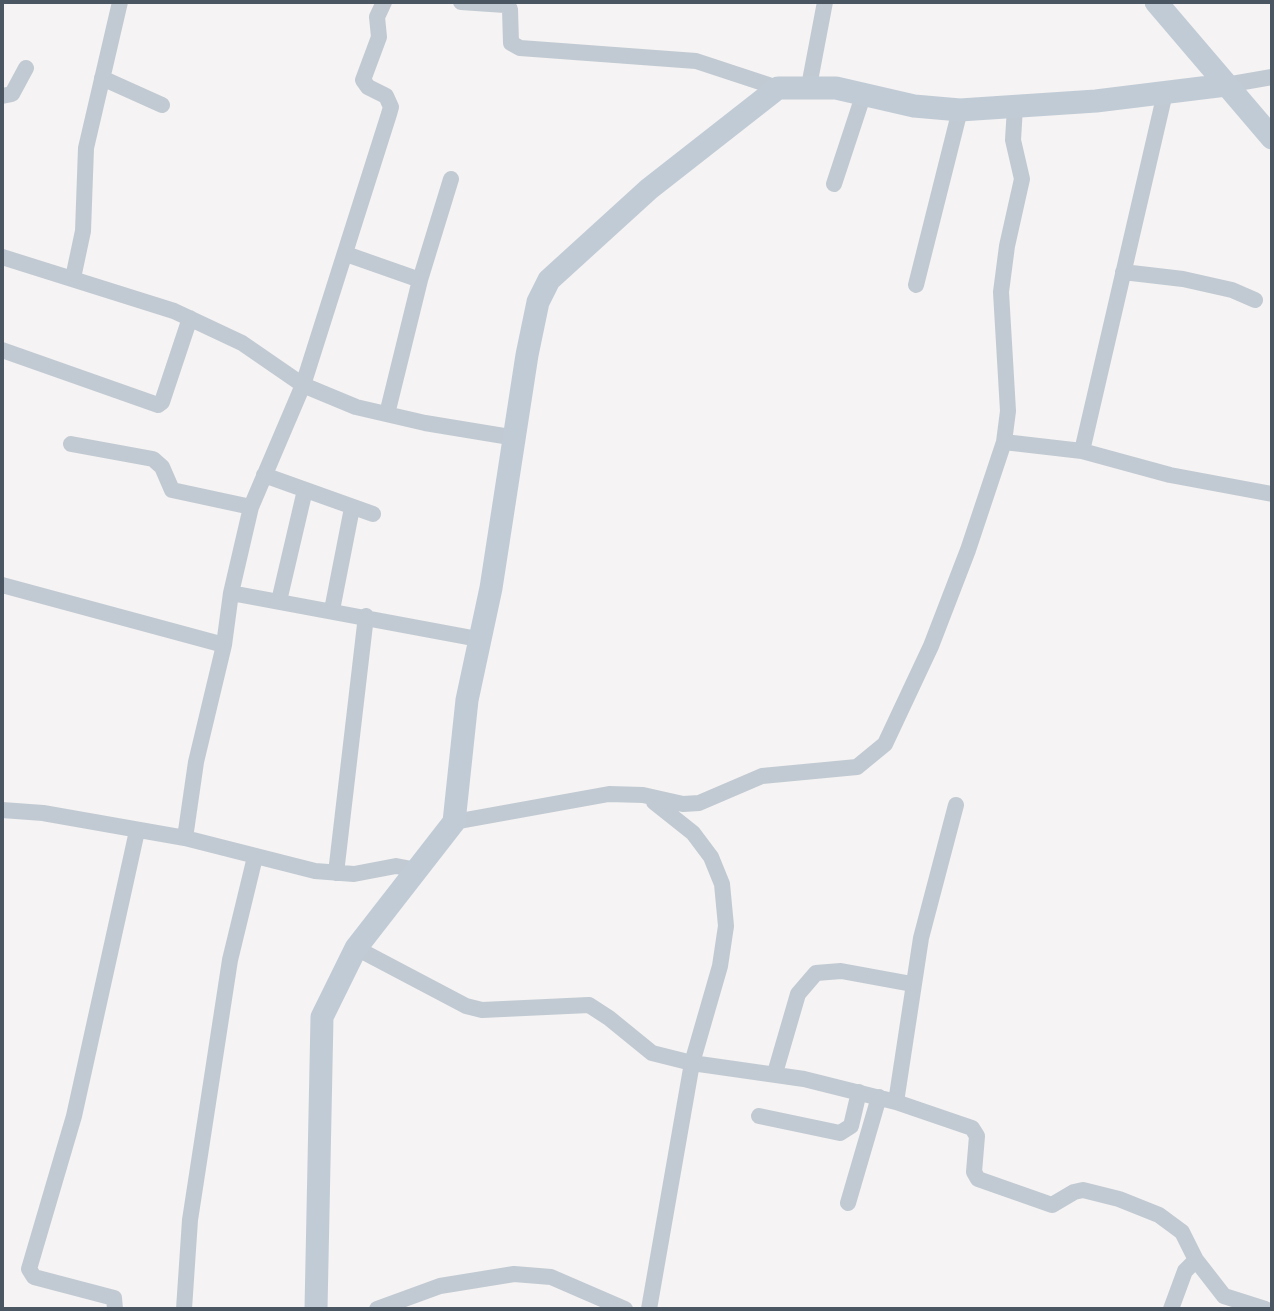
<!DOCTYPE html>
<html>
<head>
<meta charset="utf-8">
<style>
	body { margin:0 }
	#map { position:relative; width:1274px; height:1311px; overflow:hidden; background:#f5f3f3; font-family:"Work Sans",sans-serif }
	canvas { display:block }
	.frame { position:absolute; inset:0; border:4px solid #4a5661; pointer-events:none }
</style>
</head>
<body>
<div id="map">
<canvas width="1274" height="1311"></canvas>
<div class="frame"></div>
</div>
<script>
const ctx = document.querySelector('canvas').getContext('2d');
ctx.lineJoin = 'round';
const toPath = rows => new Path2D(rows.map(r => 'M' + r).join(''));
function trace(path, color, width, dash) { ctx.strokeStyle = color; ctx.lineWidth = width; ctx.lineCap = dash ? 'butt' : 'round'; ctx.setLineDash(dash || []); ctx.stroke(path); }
const street = toPath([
	[384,2,377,17,379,37,363,80,368,87,386,96,391,107,389,114,303,385,251,507,231,593,478,639],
	[461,2,505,5,510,9,511,43,520,48,696,61,778,88],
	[102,78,162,105],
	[1226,85,1272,77],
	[809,86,825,2],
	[2,96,12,94,26,68],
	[834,184,863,96],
	[346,254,420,280],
	[2,257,174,311,242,343,303,385,356,407,425,423,516,438],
	[1123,272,1183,279,1232,290,1255,300],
	[73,278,83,231,86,148,120,2],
	[916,285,960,110],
	[2,350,158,405,162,402,190,318],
	[387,414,420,280,451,179],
	[1004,442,1082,451,1165,93],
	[71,444,153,459,162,467,172,490,251,507],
	[1082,451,1170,475,1272,494],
	[264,475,373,514],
	[2,585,224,645],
	[279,601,305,490],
	[332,610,352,508],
	[2,810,43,813,185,838,315,871,354,874,396,866,417,870],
	[454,822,609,794,643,795,683,804,699,803,762,776,857,767,885,744,931,646,968,550,1004,442,1008,411,1001,292,1007,246,1022,179,1013,140,1015,107],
	[185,838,196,762,224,645,231,593],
	[336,873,366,616],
	[356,948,466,1006,482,1010,589,1005,609,1018,652,1053,692,1063,804,1079,896,1102,972,1128,977,1136,974,1172,978,1179,1052,1205,1074,1192,1083,1190,1119,1199,1159,1215,1182,1232,1196,1260,1224,1296,1265,1309],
	[775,1073,798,994,816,973,841,971,912,984],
	[896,1102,921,938,956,805],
	[759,1116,840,1133,851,1126,859,1092],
	[848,1203,879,1097],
	[115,1309,114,1298,34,1277,29,1269,74,1116,137,831],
	[184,1309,190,1220,230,960,255,857],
	[377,1309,440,1286,514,1274,551,1277,625,1309],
	[649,1309,692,1063,720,966,726,926,722,884,711,857,693,833,654,802],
	[1171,1309,1185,1271,1196,1260]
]);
const secondary = toPath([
	[1156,2,1272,138],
	[316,1309,322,1017,356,948,454,822,467,700,491,588,527,355,538,302,549,280,649,189,778,88,836,88,914,106,960,110,1096,101,1226,85]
]);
trace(street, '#c1cad2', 16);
trace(secondary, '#c1cbd6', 23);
</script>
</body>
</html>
